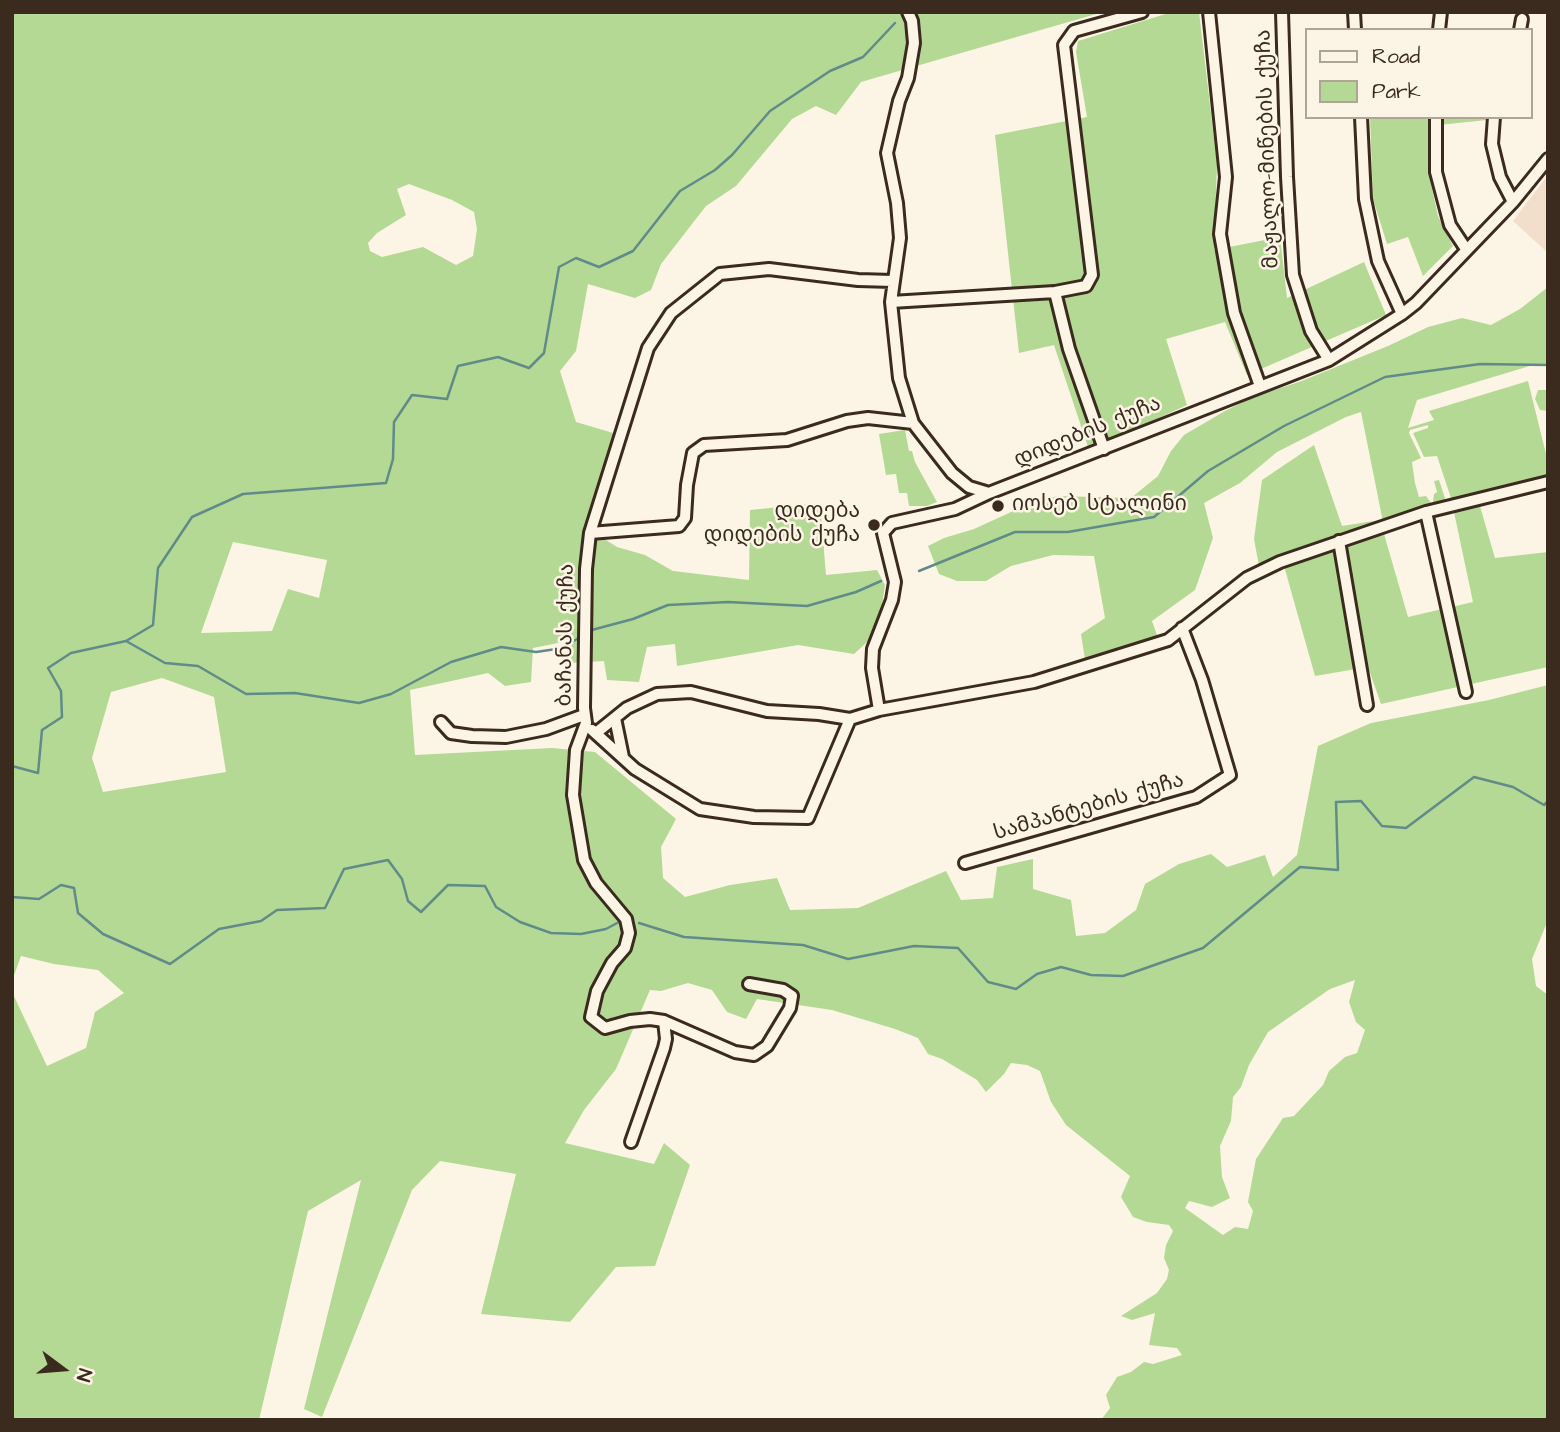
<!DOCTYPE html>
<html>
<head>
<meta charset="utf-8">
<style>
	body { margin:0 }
	#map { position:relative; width:1560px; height:1432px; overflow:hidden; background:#fcf5e5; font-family:"Architects Daughter",sans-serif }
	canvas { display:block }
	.frame { position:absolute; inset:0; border:14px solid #3b2a1e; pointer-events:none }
	.legend { position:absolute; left:1305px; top:28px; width:228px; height:91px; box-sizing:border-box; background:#fcf5e5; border:2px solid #afa495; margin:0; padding:9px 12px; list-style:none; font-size:21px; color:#3b2a1e }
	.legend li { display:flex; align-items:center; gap:14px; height:35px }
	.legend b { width:35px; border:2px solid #afa495 }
	.north { position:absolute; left:28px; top:1334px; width:70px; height:70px; -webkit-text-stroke:5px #fcf5e5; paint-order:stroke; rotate:106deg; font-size:19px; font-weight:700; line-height:28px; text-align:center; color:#3b2a1e }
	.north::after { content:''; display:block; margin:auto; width:24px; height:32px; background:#3b2a1e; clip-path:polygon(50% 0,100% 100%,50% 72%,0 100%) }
</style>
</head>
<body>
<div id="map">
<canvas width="1560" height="1432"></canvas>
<div class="frame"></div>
<ul class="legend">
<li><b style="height:9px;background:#fcf5e5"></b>Road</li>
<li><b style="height:19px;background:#b4d994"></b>Park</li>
</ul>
<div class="north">N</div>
</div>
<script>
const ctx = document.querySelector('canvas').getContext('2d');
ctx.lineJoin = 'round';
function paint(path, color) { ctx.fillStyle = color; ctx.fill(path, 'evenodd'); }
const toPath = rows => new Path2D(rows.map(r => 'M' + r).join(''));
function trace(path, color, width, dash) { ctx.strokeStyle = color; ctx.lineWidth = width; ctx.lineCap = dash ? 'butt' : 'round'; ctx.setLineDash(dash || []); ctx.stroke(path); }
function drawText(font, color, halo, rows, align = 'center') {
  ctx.font = font + ' "Architects Daughter","Noto Sans Georgian",sans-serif'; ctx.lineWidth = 5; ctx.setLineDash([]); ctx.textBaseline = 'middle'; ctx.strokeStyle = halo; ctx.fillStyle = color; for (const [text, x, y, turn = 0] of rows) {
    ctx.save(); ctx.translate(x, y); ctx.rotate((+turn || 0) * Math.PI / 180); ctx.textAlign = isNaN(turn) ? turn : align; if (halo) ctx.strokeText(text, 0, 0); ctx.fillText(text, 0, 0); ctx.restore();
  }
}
const built = toPath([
	[1548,175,1548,253,1513,221]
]);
const green = toPath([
	[12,12,1103,12,861,82,836,115,816,106,792,119,736,186,706,206,661,264,651,290,635,298,588,284,576,351,560,371,576,422,620,435,594,500,587,528,617,547,645,555,673,571,749,580,750,510,820,503,826,575,877,570,885,585,878,632,854,654,798,645,677,666,675,644,647,647,639,682,607,680,604,661,571,663,568,641,533,648,531,682,505,686,488,673,410,690,415,755,552,748,595,752,676,819,661,847,663,878,685,897,730,885,777,878,790,910,858,908,946,871,961,900,993,898,997,867,1033,859,1033,889,1071,900,1076,936,1105,933,1136,910,1145,884,1179,864,1211,854,1227,867,1265,855,1273,877,1297,855,1318,746,1371,723,1489,700,1548,685,1548,920,1532,959,1536,986,1548,995,1548,1420,1101,1420,1110,1408,1106,1395,1117,1377,1131,1372,1144,1362,1153,1364,1182,1355,1177,1348,1149,1345,1155,1313,1132,1320,1121,1316,1157,1293,1167,1279,1169,1270,1164,1258,1166,1245,1173,1231,1169,1225,1147,1222,1133,1217,1121,1197,1130,1176,1066,1125,1051,1102,1040,1071,1027,1065,1011,1063,1004,1074,986,1092,977,1080,942,1059,928,1054,918,1038,895,1029,832,1010,757,999,746,1019,727,1012,712,990,688,983,661,991,650,990,616,1069,584,1110,565,1143,654,1164,664,1143,690,1165,655,1266,616,1267,570,1322,481,1314,516,1174,440,1161,412,1190,322,1417,304,1409,361,1180,308,1211,259,1420,12,1420,12,992,47,1066,86,1048,95,1012,124,993,98,970,54,964,21,956,12,981],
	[409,184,452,200,474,212,477,229,473,256,456,265,423,247,382,257,370,251,368,243,377,233,406,215,397,189],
	[233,542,327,560,319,598,288,589,272,631,201,633],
	[162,678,214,697,226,772,103,792,92,758,111,692],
	[1355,980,1349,1002,1356,1022,1365,1030,1357,1053,1345,1057,1329,1071,1323,1085,1294,1116,1283,1118,1256,1159,1248,1202,1253,1211,1248,1229,1235,1227,1223,1235,1185,1208,1189,1201,1212,1207,1230,1198,1222,1177,1220,1146,1231,1121,1233,1097,1241,1087,1249,1065,1268,1032,1330,989],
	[1172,12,1199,12,1217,164,1214,250,1280,237,1287,298,1364,262,1386,315,1247,375,1225,322,1166,339,1187,405,1089,450,1054,345,1019,353,995,135,1087,117,1076,52,1078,41],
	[1370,117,1487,117,1487,120,1429,126,1429,174,1438,216,1453,246,1423,276,1408,237,1387,244,1373,199],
	[1548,287,1548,364,1533,365,1417,400,1408,428,1434,420,1429,411,1528,381,1548,462,1548,476,1477,496,1495,558,1548,552,1548,667,1381,704,1368,667,1315,676,1284,566,1261,577,1254,539,1262,480,1314,445,1342,526,1380,520,1408,617,1473,602,1451,498,1437,456,1424,457,1413,433,1428,428,1428,425,1410,430,1409,433,1421,458,1412,462,1415,483,1419,497,1426,496,1431,503,1433,502,1434,494,1437,492,1434,481,1439,480,1445,498,1444,503,1383,522,1361,412,1346,417,1277,452,1240,483,1204,503,1213,538,1195,590,1152,621,1160,644,1087,672,1081,634,1105,618,1094,556,1053,555,1011,566,986,581,957,581,939,574,928,546,944,538,974,529,1033,502,1058,496,1131,498,1158,476,1171,451,1184,435,1225,411,1253,397,1299,382,1388,346,1428,327,1462,318,1491,325,1520,309],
	[1538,390,1548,390,1548,411,1540,410,1535,399],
	[905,430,909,451,912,451,915,462,937,502,927,506,909,506,907,493,899,493,896,474,886,475,879,434]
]);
const stream = toPath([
	[919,571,1015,532,1068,532,1154,517,1208,471,1284,426,1385,377,1480,364,1548,365],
	[588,631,633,619,668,605,728,602,807,606,856,592,881,581],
	[126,641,165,663,198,666,246,694,295,693,359,703,391,694,451,662,501,647,536,652,563,648,580,637],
	[12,766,38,773,42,730,62,717,61,691,48,668,71,653,126,641,153,625,158,568,192,517,243,494,386,483,393,459,394,422,412,395,447,399,458,366,498,357,529,368,544,353,559,267,576,258,599,267,633,251,680,191,715,170,732,155,770,111,830,71,863,57,895,23],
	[12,897,39,899,61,885,74,888,78,913,103,934,170,964,219,929,261,921,277,910,325,908,344,869,388,860,402,879,408,901,421,912,448,885,485,886,496,907,520,922,551,933,581,934,606,929,619,922],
	[639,923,684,937,803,945,848,959,914,946,958,948,988,982,1016,989,1037,974,1061,967,1091,975,1123,976,1203,948,1300,867,1338,870,1336,802,1361,801,1382,826,1406,828,1474,777,1513,787,1544,805,1548,801]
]);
const street = toPath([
	[908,12,912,21,914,43,908,78,899,101,887,153,897,203,900,238,891,302,899,378,913,423,952,473,969,487,989,493],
	[1209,12,1226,177,1220,234,1234,313,1260,386],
	[1282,12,1287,177,1293,275,1311,331,1329,360],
	[1354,12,1355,30],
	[1439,30,1441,12],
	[1520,30,1522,19],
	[1361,117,1365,199,1378,261,1402,314],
	[1436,117,1436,172,1450,225,1466,249],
	[1494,117,1492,144,1500,177,1513,202],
	[1055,292,1069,349,1104,449],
	[891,302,1055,292,1086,286,1092,275,1064,45,1074,31,1142,12],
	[1426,512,1466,692],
	[590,533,679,526,685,518,687,485,693,453,704,445,787,440,847,421,868,418,913,423],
	[1339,541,1367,705],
	[879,710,872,668,873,649,892,600,895,582,883,533,892,523,955,509,989,493,1329,360,1402,314,1416,303,1513,202,1548,159],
	[615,718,623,757],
	[441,722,451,733,472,736,506,737,546,729,584,715],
	[592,730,635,769,700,809,754,817,808,818,850,719],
	[596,733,627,708,657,694,691,692,767,711,819,714,850,719,879,710,1034,682,1168,640,1247,578,1280,562,1426,512,1548,482],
	[965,863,1196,797,1230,775,1202,680,1182,628],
	[749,984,783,990,792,996,790,1008,767,1046,754,1055,735,1052,664,1021,650,1019,630,1021,605,1028,591,1017,597,991,612,963,625,948,629,933,626,919,596,883,584,860,573,795,576,750,586,723,584,708,586,569,590,533,648,348,671,313,720,274,769,269,858,280,893,281],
	[631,1142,664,1048,666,1039,664,1021]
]);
const markers = [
	[998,506,7,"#3b2a1e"],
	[874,525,7,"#3b2a1e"]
];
const streetNames = [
	["მაჟალო-მიწების ქუჩა",1269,149,-92],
	["დიდების ქუჩა",1088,433,-22],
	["ბაჩანას ქუჩა",567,635,-89],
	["სამპანტების ქუჩა",1089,808,-16]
];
const poiNames = [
	["იოსებ სტალინი",1012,506],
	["დიდება",860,513,"right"],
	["დიდების ქუჩა",860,537,"right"]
];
paint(built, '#f2deca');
paint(green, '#b4d994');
trace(stream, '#618b89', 2.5);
trace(street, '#3b2a1e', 16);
trace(street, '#fcf5e5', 10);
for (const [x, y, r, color] of markers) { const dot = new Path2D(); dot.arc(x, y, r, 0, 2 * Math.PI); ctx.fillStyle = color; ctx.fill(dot); trace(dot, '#fcf5e5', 2.5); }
drawText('21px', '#3b2a1e', '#fcf5e5', streetNames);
drawText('21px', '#3b2a1e', '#fcf5e5', poiNames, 'left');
</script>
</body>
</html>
